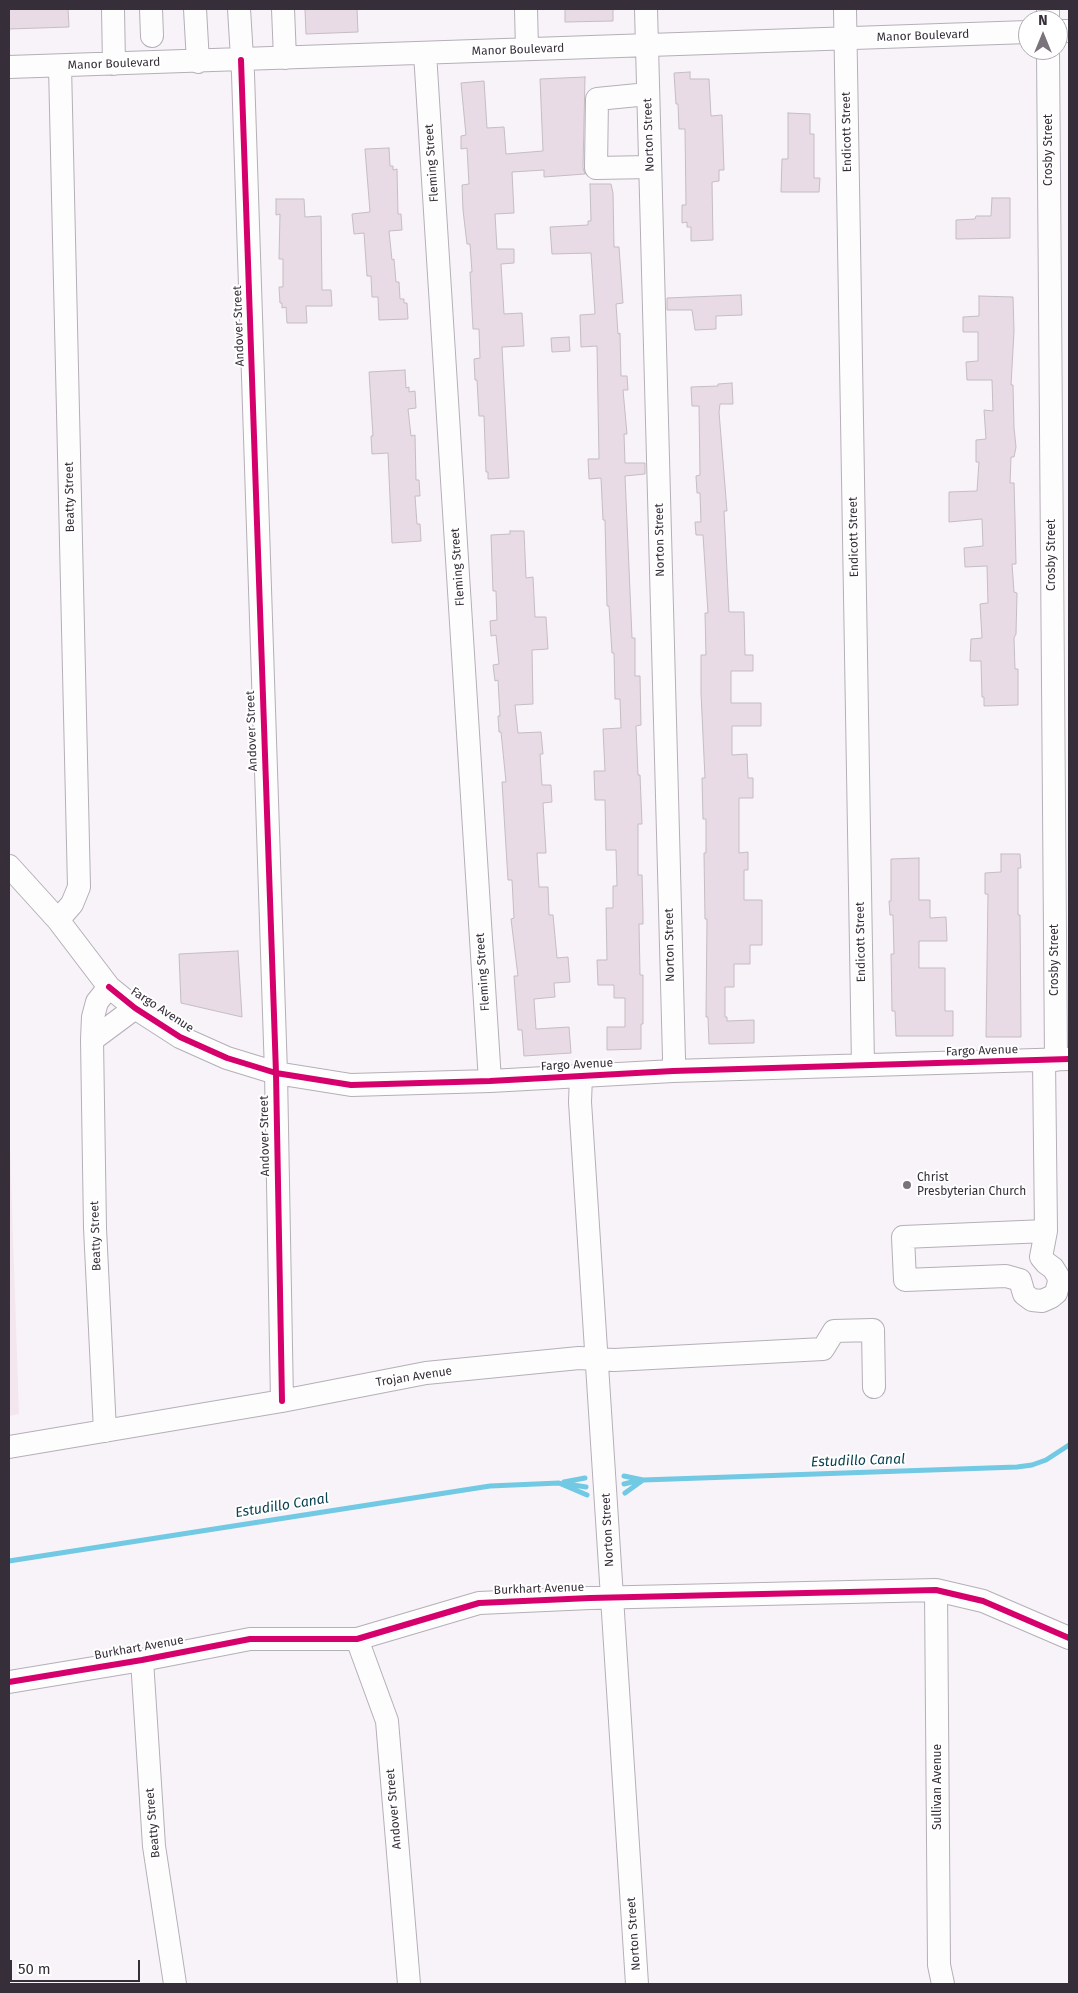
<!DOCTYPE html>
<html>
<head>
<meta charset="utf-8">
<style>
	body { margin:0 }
	#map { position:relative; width:1078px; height:1993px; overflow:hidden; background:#f7f3f8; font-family:"Fira Sans",sans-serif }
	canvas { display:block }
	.frame { position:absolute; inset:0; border:10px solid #362e39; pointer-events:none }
	.north { position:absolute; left:1018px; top:10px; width:50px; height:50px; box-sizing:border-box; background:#fff; border:1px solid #afabb0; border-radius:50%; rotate:0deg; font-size:14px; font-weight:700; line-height:20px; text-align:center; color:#362e39 }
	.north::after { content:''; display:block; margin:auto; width:18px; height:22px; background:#7a737c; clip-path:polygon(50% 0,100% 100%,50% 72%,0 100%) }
	.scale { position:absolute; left:10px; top:1960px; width:130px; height:22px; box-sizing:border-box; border:2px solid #362e39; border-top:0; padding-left:6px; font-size:15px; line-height:18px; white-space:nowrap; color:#362e39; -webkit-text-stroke:4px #fff; paint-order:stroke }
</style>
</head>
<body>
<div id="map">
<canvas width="1078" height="1993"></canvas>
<div class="frame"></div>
<div class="north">N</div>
<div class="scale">50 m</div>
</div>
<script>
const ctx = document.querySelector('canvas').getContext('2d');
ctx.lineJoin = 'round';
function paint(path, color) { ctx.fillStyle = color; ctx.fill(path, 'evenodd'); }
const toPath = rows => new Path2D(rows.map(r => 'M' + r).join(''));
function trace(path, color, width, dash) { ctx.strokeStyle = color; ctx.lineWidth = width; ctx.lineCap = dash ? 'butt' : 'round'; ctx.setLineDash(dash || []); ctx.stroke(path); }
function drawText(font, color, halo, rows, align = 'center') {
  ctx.font = font + ' "Fira Sans",sans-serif'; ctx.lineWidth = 4; ctx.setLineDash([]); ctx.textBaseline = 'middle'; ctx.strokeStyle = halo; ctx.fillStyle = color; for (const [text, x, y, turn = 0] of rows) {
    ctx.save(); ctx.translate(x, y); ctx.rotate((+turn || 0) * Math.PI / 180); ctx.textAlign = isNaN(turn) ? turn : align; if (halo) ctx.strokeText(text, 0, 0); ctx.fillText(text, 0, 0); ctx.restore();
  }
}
const education = toPath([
	[9,1122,19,1414,9,1416]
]);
const stream = toPath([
	[624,1476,643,1480],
	[564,1482,585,1478],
	[567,1484,586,1487],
	[624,1484,640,1480],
	[625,1493,643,1480,1017,1467,1032,1465,1046,1460,1069,1445],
	[9,1561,490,1486,559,1483,587,1495]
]);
const building = toPath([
	[9,9,68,9,69,27,9,29,9,9],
	[305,9,357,9,358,32,306,34,305,9],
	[565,9,613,9,613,21,565,22,565,9],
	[690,72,690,79,709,79,711,116,722,115,724,170,719,170,719,181,712,182,713,240,691,241,691,227,687,227,687,222,682,223,682,205,686,205,685,129,679,129,678,104,676,104,674,73,690,72],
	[585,77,583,168,585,174,544,177,544,170,512,172,514,213,495,214,497,249,514,249,514,263,501,264,504,314,522,313,524,346,502,347,509,478,488,479,488,472,486,472,484,416,479,416,477,380,475,380,474,359,480,358,479,329,473,329,470,272,472,272,470,244,467,244,463,210,462,185,469,184,467,148,461,149,461,136,466,135,461,83,484,81,487,128,504,127,506,154,543,151,540,79,585,77],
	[788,113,810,114,810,134,814,134,814,178,820,178,819,192,781,192,782,159,788,159,788,113],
	[389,148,390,166,393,166,393,170,397,169,398,214,401,214,402,230,389,231,392,260,394,259,396,282,399,282,400,299,404,299,404,303,407,303,408,319,379,320,378,297,372,297,371,276,367,276,364,233,354,234,352,214,370,212,365,149,389,148],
	[590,184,611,184,613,193,614,247,619,247,623,303,616,304,618,334,620,333,621,376,627,376,628,390,623,390,627,434,624,434,625,463,645,463,645,474,625,476,632,638,635,638,635,676,640,676,641,725,636,726,638,775,640,775,642,824,638,824,638,875,642,875,643,914,643,924,639,924,640,975,643,975,643,1024,641,1024,641,1049,607,1050,607,1027,625,1027,625,998,614,998,614,985,598,985,597,960,607,960,606,908,613,908,613,886,617,886,616,850,606,850,605,800,595,800,594,771,605,771,603,729,621,728,620,699,615,699,614,653,612,653,609,606,607,606,605,520,603,520,601,478,589,479,588,459,599,459,597,346,581,347,580,315,595,314,591,253,552,254,550,227,588,225,588,221,591,221,590,184],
	[992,198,1010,198,1010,238,956,239,956,220,975,219,976,216,991,216,992,198],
	[276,199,304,199,305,217,321,216,322,290,331,290,332,306,306,306,307,323,287,323,286,307,282,308,282,303,280,303,279,287,283,287,283,259,279,259,280,214,276,215,276,199],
	[741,295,742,315,716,316,716,329,695,330,692,310,667,310,667,298,741,295],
	[979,296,1013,297,1014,331,1011,385,1013,385,1014,428,1016,447,1014,457,1011,457,1010,483,1014,483,1015,519,1016,564,1012,564,1014,592,1017,593,1016,634,1014,638,1015,669,1018,669,1018,705,984,706,984,697,982,697,981,661,970,661,971,639,982,638,980,604,988,603,987,566,965,567,964,548,983,546,982,519,949,522,949,492,977,491,979,462,976,462,976,440,986,439,984,410,993,411,992,380,967,380,966,362,978,361,978,332,963,332,963,317,979,316,979,296],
	[569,337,570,351,552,352,551,338,569,337],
	[405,370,406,388,409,387,409,392,415,391,416,408,408,409,411,436,415,435,416,480,419,480,420,496,415,496,417,524,420,524,421,541,392,543,388,453,372,454,371,436,373,436,369,372,405,370],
	[732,383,733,404,720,404,719,412,727,511,724,511,729,612,744,612,745,655,753,655,753,671,731,671,731,703,761,703,761,726,732,726,732,755,747,754,748,778,753,778,753,798,739,798,739,853,748,852,748,870,744,870,744,900,762,900,762,945,750,945,750,964,734,964,734,987,725,987,725,1017,727,1017,727,1021,754,1020,754,1043,709,1044,708,1017,706,1017,707,919,705,919,704,853,706,853,706,819,703,819,702,778,705,778,701,693,701,655,706,655,705,613,708,613,703,535,696,535,695,522,701,522,700,493,697,493,696,476,700,475,699,406,692,406,691,387,718,386,718,384,732,383],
	[510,531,524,531,526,578,533,577,535,617,546,617,548,649,532,650,533,704,515,705,518,733,541,732,543,754,540,754,542,785,551,785,552,802,543,803,546,853,537,853,539,887,548,887,549,915,553,915,557,958,568,957,570,982,554,983,555,997,534,999,536,1029,569,1027,571,1053,524,1056,522,1030,518,1030,514,976,518,976,511,919,514,918,512,880,508,880,502,782,506,782,501,732,499,732,498,716,500,716,498,680,495,681,493,665,499,664,496,635,491,636,490,621,497,620,496,591,493,591,491,535,510,534,510,531],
	[1001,854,1020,854,1021,868,1018,868,1018,915,1020,915,1021,1037,986,1037,988,894,985,894,985,873,1001,872,1001,854],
	[919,858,919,900,930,900,930,918,946,917,947,941,919,941,919,968,945,968,945,1011,953,1011,953,1036,896,1036,895,1011,892,1011,891,954,894,954,893,915,890,915,889,901,891,901,891,859,919,858],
	[238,951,242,1017,181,1003,179,954,238,951]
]);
const minor = toPath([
	[113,9,114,64],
	[151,9,152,36],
	[195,9,198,62],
	[239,9,243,74,276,1073,282,1401],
	[283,9,285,58],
	[526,9,527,49],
	[646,9,674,1058,673,1071],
	[845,9,863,1065],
	[1048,9,1048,20],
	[1058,31,1069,31],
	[1048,50,1056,1060],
	[425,53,490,1081],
	[9,67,1028,32],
	[648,94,597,99,596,168,650,167],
	[9,866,58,920,109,987,135,1008,180,1037,227,1058,276,1073,351,1085,490,1081,673,1071,1069,1059],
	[58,920,72,904,79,887,60,66],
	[92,1040,135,1008],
	[1044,1060,1046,1231,1041,1257,1046,1263,1053,1268,1058,1276,1059,1282,1056,1293,1051,1297,1042,1301,1032,1300,1024,1294,1020,1280,1006,1276,905,1280,903,1237,1046,1231],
	[581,1076,580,1102,637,1984],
	[105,1431,95,1228,92,1040,93,1017,97,1002,109,987],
	[9,1447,282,1401,426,1373,579,1358,614,1360,823,1349,834,1331,873,1330,874,1387],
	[936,1590,939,1965,943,1984],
	[357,1639,387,1721,409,1984],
	[142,1660,154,1846,175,1984],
	[9,1682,142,1660,250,1639,357,1639,479,1603,590,1598,936,1590,983,1601,1069,1638]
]);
const cycleway = toPath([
	[241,60,276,1073,282,1401],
	[109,987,135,1008,180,1037,227,1058,276,1073,351,1085,490,1081,673,1071,1069,1059],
	[9,1682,142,1660,250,1639,357,1639,479,1603,590,1598,936,1590,983,1601,1069,1638]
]);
const markers = [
	[907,1185,5,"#7a737c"]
];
const streetNames = [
	["Manor Boulevard",923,36,-2],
	["Manor Boulevard",518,50,-2],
	["Manor Boulevard",114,64,-2],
	["Endicott Street",847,132,-91],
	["Norton Street",649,135,-92],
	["Crosby Street",1049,150,-90],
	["Fleming Street",432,163,-94],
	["Andover Street",239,326,-92],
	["Beatty Street",70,497,-91],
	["Endicott Street",854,537,-91],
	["Norton Street",660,540,-91],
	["Crosby Street",1052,555,-90],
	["Fleming Street",458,567,-94],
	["Andover Street",252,731,-92],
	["Endicott Street",861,942,-91],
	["Norton Street",670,945,-91],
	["Crosby Street",1055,960,-90],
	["Fleming Street",483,972,-94],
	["Fargo Avenue",162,1010,33],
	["Fargo Avenue",982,1051,-2],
	["Fargo Avenue",577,1065,-3],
	["Andover Street",265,1136,-91],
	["Beatty Street",96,1236,-92],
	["Trojan Avenue",414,1377,-9],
	["Norton Street",608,1530,-93],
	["Burkhart Avenue",539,1589,-2],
	["Burkhart Avenue",139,1648,-10],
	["Sullivan Avenue",938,1787,-90],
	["Andover Street",394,1809,-95],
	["Beatty Street",153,1823,-95],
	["Norton Street",634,1934,-94]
];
const poiNames = [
	["Christ",917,1178],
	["Presbyterian Church",917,1192]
];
const waterNames = [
	["Estudillo Canal",858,1461,-2],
	["Estudillo Canal",282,1506,-9]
];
paint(education, '#f4e6ee');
trace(stream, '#71c9e3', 5);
paint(building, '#e9dbe5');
trace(building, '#c4bdc2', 1);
trace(minor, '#b5afb7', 24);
trace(minor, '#fefdfe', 22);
trace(cycleway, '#d6006c', 6);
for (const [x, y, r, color] of markers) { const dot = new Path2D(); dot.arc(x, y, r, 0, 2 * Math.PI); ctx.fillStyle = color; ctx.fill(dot); trace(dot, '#fff', 2); }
drawText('12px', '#362e39', '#fff', streetNames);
drawText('12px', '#362e39', '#fff', poiNames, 'left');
drawText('italic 14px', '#0a4150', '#fff', waterNames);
</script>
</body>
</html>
